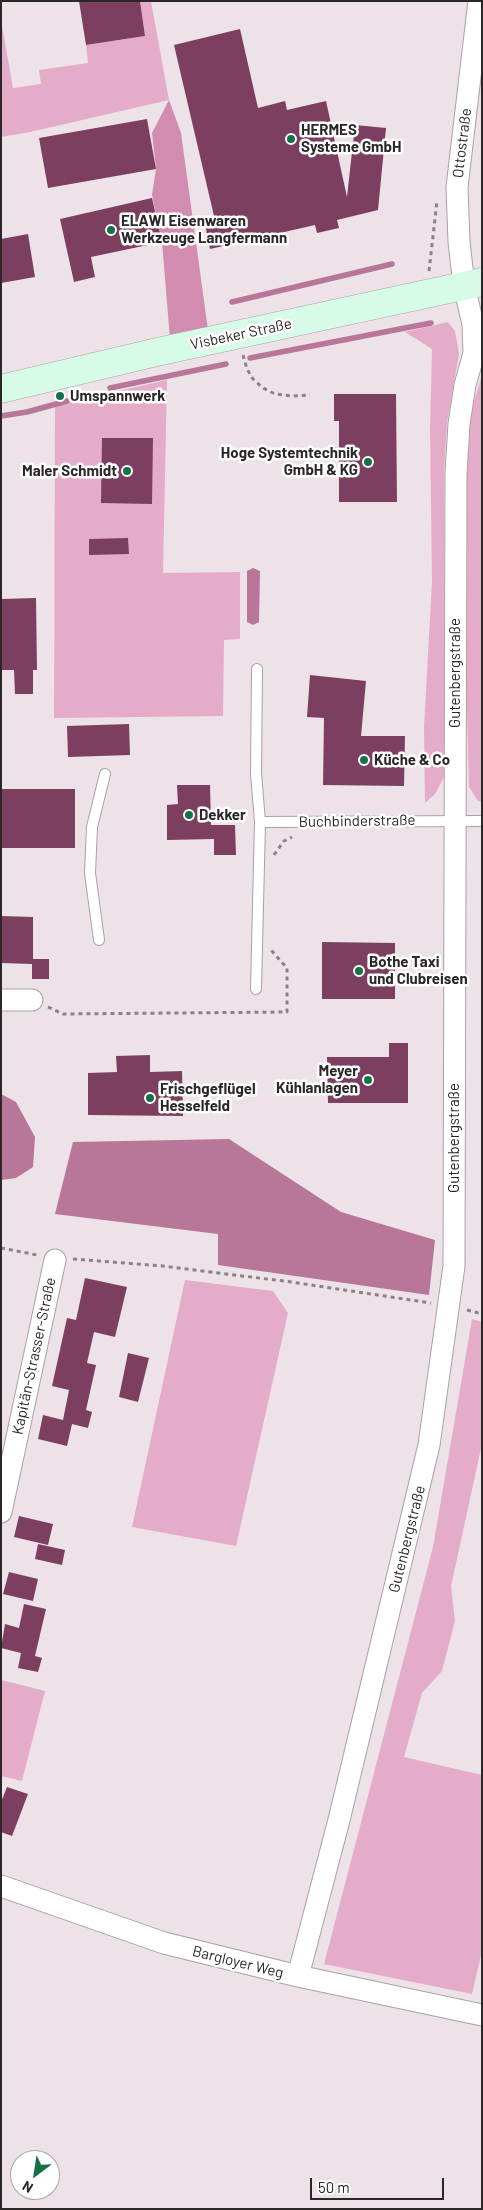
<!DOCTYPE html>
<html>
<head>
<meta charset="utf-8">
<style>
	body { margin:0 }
	#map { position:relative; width:483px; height:2210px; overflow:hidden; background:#ede2e7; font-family:Barlow,sans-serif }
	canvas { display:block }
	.frame { position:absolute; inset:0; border:2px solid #2b2729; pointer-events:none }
	.north { position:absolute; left:10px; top:2150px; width:50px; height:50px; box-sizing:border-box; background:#fff; border:1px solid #aaa9a9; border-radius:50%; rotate:211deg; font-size:14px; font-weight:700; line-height:20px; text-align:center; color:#2b2729 }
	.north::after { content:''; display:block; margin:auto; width:18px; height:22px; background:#137248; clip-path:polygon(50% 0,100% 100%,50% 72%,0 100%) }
	.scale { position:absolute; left:310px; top:2178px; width:134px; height:22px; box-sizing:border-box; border:2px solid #2b2729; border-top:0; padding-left:6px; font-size:15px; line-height:18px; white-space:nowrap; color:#2b2729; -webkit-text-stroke:4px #fff; paint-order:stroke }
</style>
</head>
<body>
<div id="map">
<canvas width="483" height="2210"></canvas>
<div class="frame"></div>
<div class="north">N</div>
<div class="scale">50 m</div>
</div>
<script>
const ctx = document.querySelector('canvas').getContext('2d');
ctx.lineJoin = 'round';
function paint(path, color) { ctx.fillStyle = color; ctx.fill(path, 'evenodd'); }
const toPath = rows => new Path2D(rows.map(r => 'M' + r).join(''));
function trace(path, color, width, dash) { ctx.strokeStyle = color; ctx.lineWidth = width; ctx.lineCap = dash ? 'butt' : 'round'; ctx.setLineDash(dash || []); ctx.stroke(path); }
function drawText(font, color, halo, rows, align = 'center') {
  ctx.font = font + ' Barlow,sans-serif'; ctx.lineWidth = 5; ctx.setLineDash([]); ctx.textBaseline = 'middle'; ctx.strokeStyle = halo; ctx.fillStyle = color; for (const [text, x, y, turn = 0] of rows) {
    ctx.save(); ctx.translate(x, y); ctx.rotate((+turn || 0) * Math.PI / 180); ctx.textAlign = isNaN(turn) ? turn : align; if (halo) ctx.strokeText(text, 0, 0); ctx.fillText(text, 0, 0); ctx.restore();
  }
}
const green = toPath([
	[140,1,151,1,169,100,30,132,1,137,1,20,13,88,41,84,39,70,88,63,86,45,145,36],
	[448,322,455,331,459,354,447,423,444,473,444,777,435,794,425,803,424,727,432,581,430,428,432,349,405,332],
	[482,375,482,802,478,801,469,787,464,592,467,425],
	[167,380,163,573,240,572,240,639,224,640,223,716,54,718,55,405],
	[185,1280,273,1291,288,1313,236,1546,132,1527],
	[472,1319,482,1322,482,1444,451,1586,455,1621,442,1671,422,1693,404,1757,482,1775,482,1951,472,1994,324,1964,433,1547],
	[1,1680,45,1691,22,1781,1,1776]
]);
const forest = toPath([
	[169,100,181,133,208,330,170,339,162,242,152,195,156,169,152,133]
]);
const water = toPath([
	[253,568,260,571,259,622,253,625,247,622,247,571],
	[1,1094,16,1102,35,1137,33,1167,16,1178,1,1180],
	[229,1139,341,1212,435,1240,429,1295,218,1265,218,1234,55,1214,73,1142]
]);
const stream = toPath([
	[232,302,392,264],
	[250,358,431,323],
	[110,388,226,364],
	[1,416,27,412,67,401]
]);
const building = toPath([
	[79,1,140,1,145,36,86,45],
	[240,29,258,108,285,101,287,110,326,101,347,197,355,125,386,128,378,210,337,220,339,228,317,233,315,225,210,249,204,219,214,216,174,45],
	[147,119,156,169,48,188,39,138],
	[152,198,162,242,91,257,95,277,74,282,60,219],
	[28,234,35,277,1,283,1,239],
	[334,394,396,394,397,502,339,502,339,421,334,421],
	[102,438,153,438,152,504,101,503],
	[128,538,129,554,89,555,89,539],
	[36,598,37,670,33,670,33,694,15,694,14,670,1,670,1,599],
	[310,675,366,681,361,736,405,736,404,786,323,785,324,718,307,717],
	[129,724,130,755,68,757,67,726],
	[177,785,210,785,211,825,235,825,236,855,214,855,214,839,167,840,167,805,178,804],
	[1,789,75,789,75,848,1,848],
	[1,916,33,917,33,959,49,959,49,979,32,979,32,964,1,963],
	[322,942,395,943,395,999,322,999],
	[389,1043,408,1043,408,1103,328,1103,327,1057,389,1057],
	[150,1055,150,1072,182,1071,183,1116,88,1115,88,1073,117,1072,116,1056],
	[85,1278,127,1287,115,1337,94,1332,87,1363,96,1365,86,1410,92,1412,88,1428,72,1424,67,1446,38,1439,43,1415,63,1420,69,1390,52,1386,67,1318,76,1320],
	[128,1353,149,1358,138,1402,119,1397],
	[19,1516,53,1524,48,1545,14,1537],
	[38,1544,65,1550,62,1565,35,1559],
	[9,1572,38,1579,33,1601,3,1594],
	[24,1604,46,1609,35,1656,42,1658,38,1672,18,1668,21,1653,1,1648,5,1624,19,1628],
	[7,1787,28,1794,12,1836,1,1832,1,1802]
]);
const path = toPath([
	[429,271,437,201],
	[243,355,247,369,253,379,263,388,275,394,293,396,310,395],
	[274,855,284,841,292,837],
	[48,1007,63,1014,287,1012,287,968,271,950],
	[1,1248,37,1255],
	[73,1259,163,1266,291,1282,431,1303],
	[467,1310,482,1314]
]);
const service = toPath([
	[257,669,256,773,260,822,482,821],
	[99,940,90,873,92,827,105,774],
	[256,989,260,822]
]);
const minor = toPath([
	[1,1000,32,1000],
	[1,1512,55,1260],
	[1,1886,164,1943,298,1976,482,2015],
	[298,1976,339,1820,429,1445,454,1266,456,474,459,424,465,385,474,353,473,324,464,286,459,242,457,187,479,1]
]);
const secondary = toPath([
	[1,389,157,352,482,282]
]);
const markers = [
	[291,139,5,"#137248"],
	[111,230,5,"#137248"],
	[60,396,5,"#137248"],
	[368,462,5,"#137248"],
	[127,471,5,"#137248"],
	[364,760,5,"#137248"],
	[189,815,5,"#137248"],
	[359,971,5,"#137248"],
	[368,1080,5,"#137248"],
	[150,1098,5,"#137248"]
];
const poiNames = [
	["HERMES",301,130],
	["Systeme GmbH",301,147],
	["ELAWI Eisenwaren",121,221],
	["Werkzeuge Langfermann",121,238],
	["Umspannwerk",70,396],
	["Hoge Systemtechnik",358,453,"right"],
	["GmbH & KG",358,470,"right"],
	["Maler Schmidt",117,471,"right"],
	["Küche & Co",374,760],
	["Dekker",199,815],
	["Bothe Taxi",369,962],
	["und Clubreisen",369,979],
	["Meyer",358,1071,"right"],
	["Kühlanlagen",358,1088,"right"],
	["Frischgeflügel",160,1089],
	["Hesselfeld",160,1106]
];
const streetNames = [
	["Ottostraße",462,143,-83],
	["Visbeker Straße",241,334,-12],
	["Gutenbergstraße",455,673,-90],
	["Buchbinderstraße",357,821,-1],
	["Gutenbergstraße",454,1138,-90],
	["Kapitän-Strasser-Straße",34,1356,-78],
	["Gutenbergstraße",407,1539,-76],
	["Bargloyer Weg",238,1962,14]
];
paint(green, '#e5acc9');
paint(forest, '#d18cb0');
paint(water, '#b87699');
trace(stream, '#b87699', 5.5);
paint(building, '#7c3f60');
trace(service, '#aba0a5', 12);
trace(minor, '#aba0a5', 23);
trace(secondary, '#aba0a5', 29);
trace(path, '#8a8386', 3, [4, 4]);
trace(service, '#fff', 10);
trace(minor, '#fff', 21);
trace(secondary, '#d6fbe7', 28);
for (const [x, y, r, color] of markers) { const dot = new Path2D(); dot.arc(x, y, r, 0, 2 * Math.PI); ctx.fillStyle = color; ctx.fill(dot); trace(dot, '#fff', 2); }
drawText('bold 15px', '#2b2729', '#fff', poiNames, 'left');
drawText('15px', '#2b2729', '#fff', streetNames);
</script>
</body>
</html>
